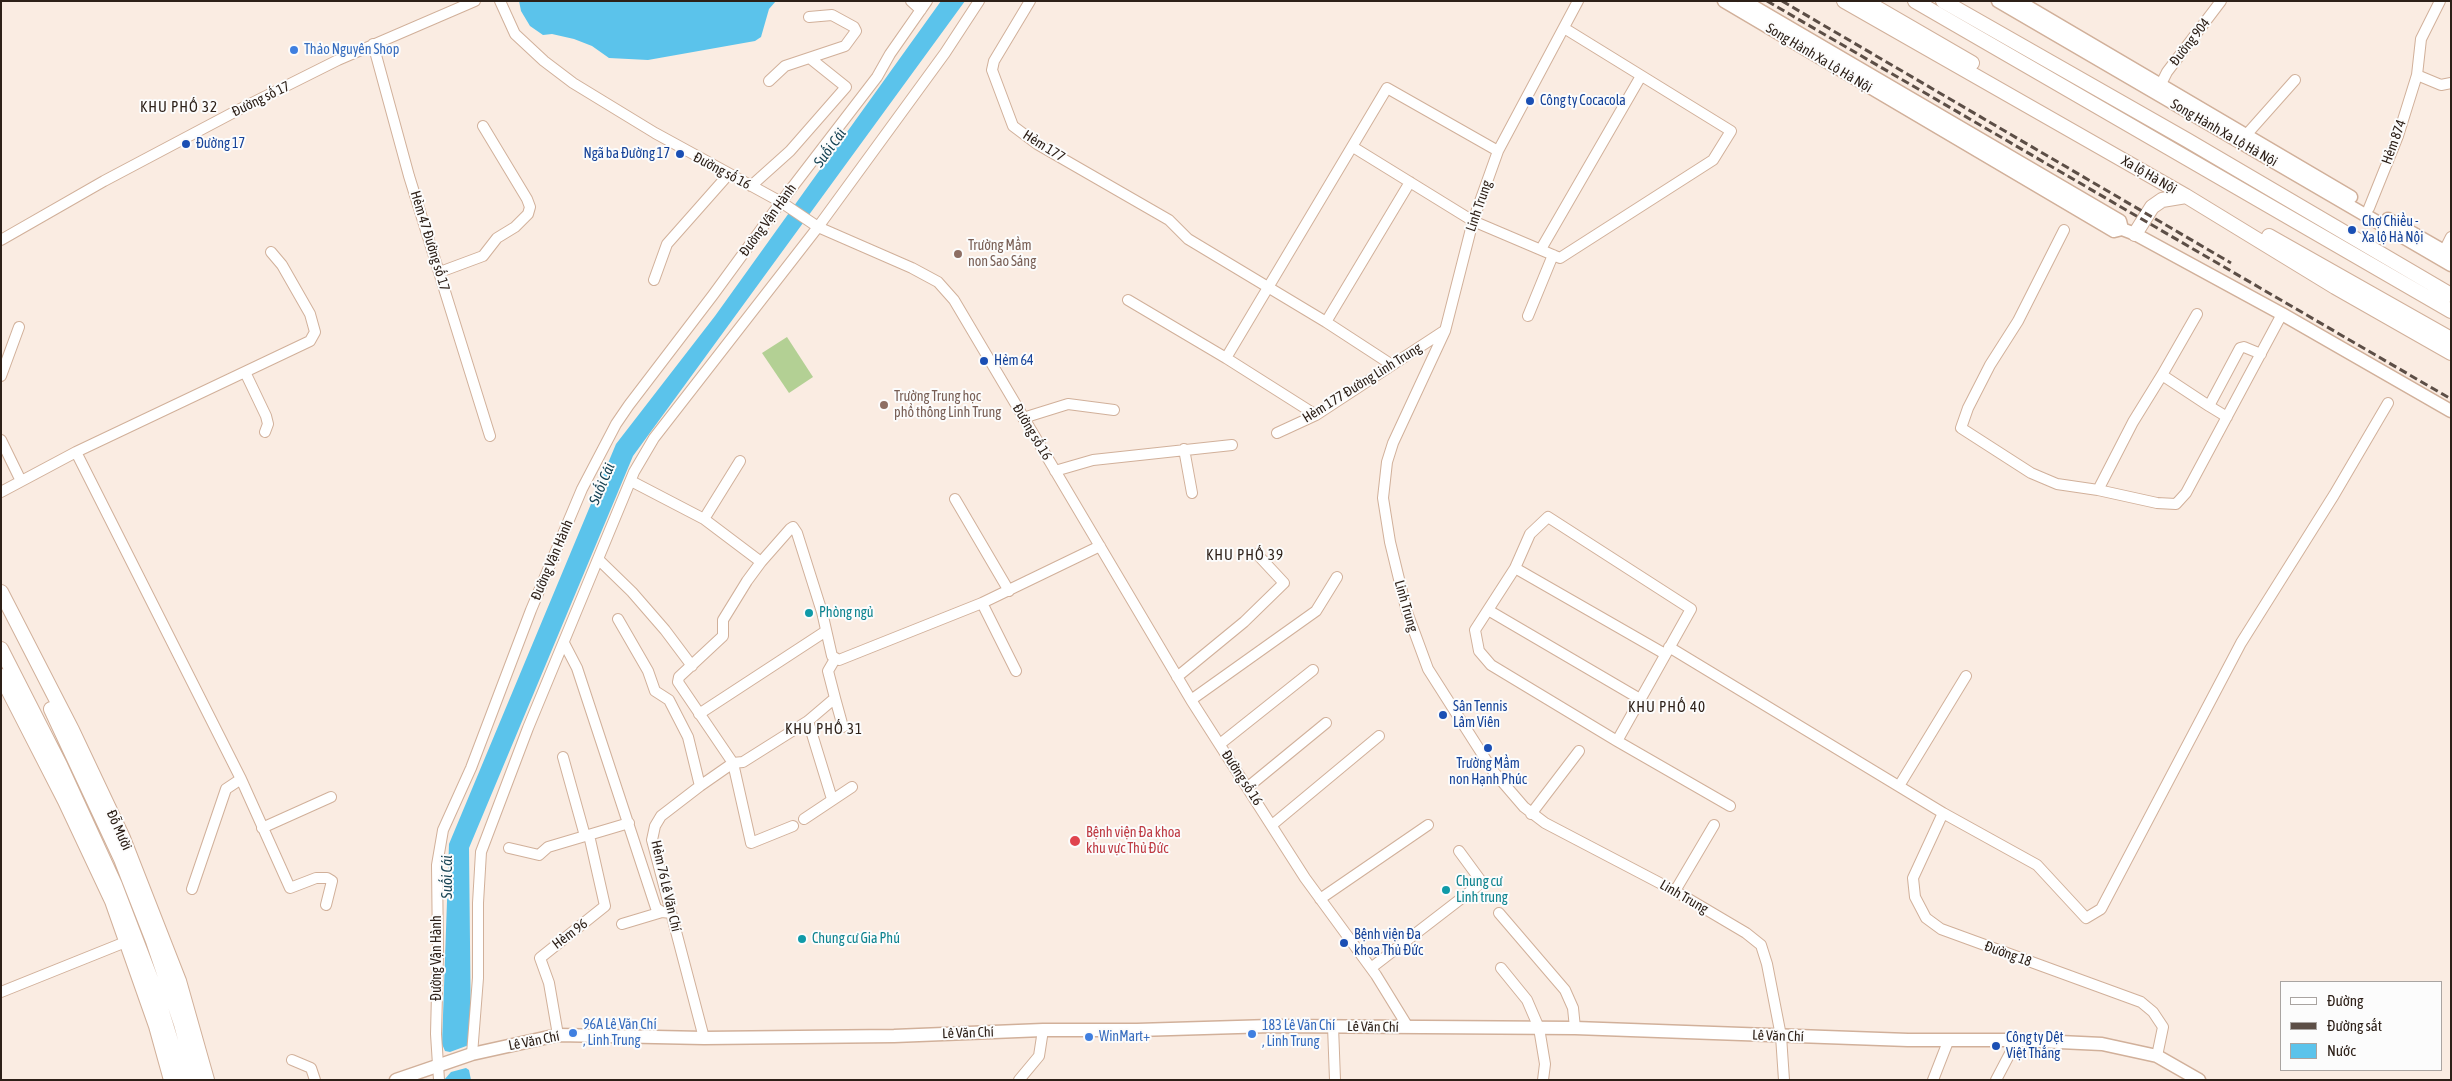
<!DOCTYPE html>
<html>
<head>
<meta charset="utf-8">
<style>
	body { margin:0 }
	#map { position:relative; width:2452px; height:1081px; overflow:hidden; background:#faece2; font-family:"Asap Condensed",sans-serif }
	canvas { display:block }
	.frame { position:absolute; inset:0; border:2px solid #2d2018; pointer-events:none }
	.legend { position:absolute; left:2280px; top:981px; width:162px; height:90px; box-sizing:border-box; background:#fcfcfc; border:1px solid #a9a4a1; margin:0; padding:6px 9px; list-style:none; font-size:15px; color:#2d2018 }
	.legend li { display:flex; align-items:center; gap:10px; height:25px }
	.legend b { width:25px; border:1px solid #a9a4a1 }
</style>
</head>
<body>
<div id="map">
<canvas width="2452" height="1081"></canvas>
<div class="frame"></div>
<ul class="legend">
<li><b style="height:6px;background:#fff"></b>Đường</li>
<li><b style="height:6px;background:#5c4e46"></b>Đường sắt</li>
<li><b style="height:14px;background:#5bc3eb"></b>Nước</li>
</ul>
</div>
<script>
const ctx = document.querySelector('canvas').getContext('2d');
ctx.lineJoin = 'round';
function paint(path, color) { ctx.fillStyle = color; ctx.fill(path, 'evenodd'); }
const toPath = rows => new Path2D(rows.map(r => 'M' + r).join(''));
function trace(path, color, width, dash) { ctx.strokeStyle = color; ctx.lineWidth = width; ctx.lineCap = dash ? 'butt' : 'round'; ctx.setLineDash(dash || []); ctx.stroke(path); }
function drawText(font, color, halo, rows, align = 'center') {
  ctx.font = font + ' "Asap Condensed",sans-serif'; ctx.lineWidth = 4; ctx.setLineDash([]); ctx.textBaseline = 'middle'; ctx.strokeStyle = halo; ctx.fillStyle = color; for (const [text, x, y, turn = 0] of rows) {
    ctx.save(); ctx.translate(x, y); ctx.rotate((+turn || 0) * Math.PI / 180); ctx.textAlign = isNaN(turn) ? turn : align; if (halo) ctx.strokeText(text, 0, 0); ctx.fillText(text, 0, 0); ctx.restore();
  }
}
const green = toPath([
	[787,337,813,377,789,393,762,353]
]);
const water = toPath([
	[519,1,776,1,769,9,761,37,755,41,648,60,609,58,592,46,574,39,552,34,543,35,530,26,521,11],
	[941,1,965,1,633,456,469,848,471,1038,469,1045,450,1052,445,1051,442,1044,449,844,616,444,715,316],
	[466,1068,469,1070,471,1080,444,1080,451,1072]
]);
const minor = toPath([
	[500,1,515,34,544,61,573,83,655,133,781,202,818,227,912,268,938,282,954,300,1191,700,1305,878,1376,975,1408,1027],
	[911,1,921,10],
	[1030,1,994,61,992,70,1013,126,1037,144,1169,220,1188,239,1326,322,1392,365],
	[1578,1,1498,151,1473,221,1445,331,1393,443,1387,462,1383,498,1390,542,1407,612,1428,669,1493,771,1524,807,1545,823,1675,891,1746,933,1761,945,1767,964,1781,1036,1784,1080],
	[373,44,409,176,490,436],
	[2417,75,2441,85,2451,83],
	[769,81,785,66,845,46,856,31,854,27,832,15,809,17],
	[2161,84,2167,72,2221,1],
	[2247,134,2295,80],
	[1353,147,1473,221,1560,258,1713,160,1731,131,1564,28],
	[751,186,790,151,846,87,811,59],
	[2369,208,2398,136,2417,75,2421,39,2440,1],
	[2064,230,2018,321,1990,365,1968,408,1961,428,2031,473,2057,484,2098,490,2157,503,2176,504,2186,493,2282,314],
	[1,240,104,181,240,109,338,60,475,1],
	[1541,249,1641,76],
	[2444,251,2451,237],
	[440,272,483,256,497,238,515,227,528,214,530,207,527,199,483,126],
	[654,280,667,244,728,175],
	[1128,300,1226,358,1316,415],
	[1528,316,1553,255],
	[1326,322,1410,182],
	[1226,358,1387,88,1498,151],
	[245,372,266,416,268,424,265,432],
	[2162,375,2197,314],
	[1,376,19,327],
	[2227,417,2209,406,2240,348,2244,347,2261,354],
	[1023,418,1068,404,1114,410],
	[1277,433,1316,415,1444,331],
	[1,440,21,481],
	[1184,449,1192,493],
	[76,452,241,779,290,888,316,878,327,878,332,881,326,905],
	[1055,471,1093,460,1232,445],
	[631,481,704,519,761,562],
	[2098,490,2133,422,2162,375,2209,406],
	[1,492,76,452,310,341,315,332,310,314,282,265,271,252],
	[955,499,1009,591],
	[704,519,740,461],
	[598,559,632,592,665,630,692,666],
	[1515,568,1665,654],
	[982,603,1016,671],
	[1488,610,1640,699],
	[618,619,648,671,655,691,669,700,688,737,700,786],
	[564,643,577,668,656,908,662,912,671,913],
	[1669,647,1943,813,2037,865,2086,918,2101,909,2241,643,2334,495,2388,403],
	[1177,677,1244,622,1284,583,1257,554],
	[835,698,843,727],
	[1191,700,1316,611,1337,577],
	[699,714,826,631],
	[808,721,832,799],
	[1617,741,1691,609,1548,517,1530,534,1515,568,1475,630,1479,651,1491,665,1617,741,1730,806],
	[1220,744,1313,670],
	[563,757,585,836],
	[1899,786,1966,676],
	[1248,787,1326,723],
	[1943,813,1913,878,1915,897,1926,918,1941,929,2141,1002,2153,1012,2163,1027,2157,1056],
	[1531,814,1579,751],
	[804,819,852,787],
	[1272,825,1379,736],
	[793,826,751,843,733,763,678,682,679,677,723,636,723,620,747,581,761,562,790,529,793,527,797,533,822,612,832,656,839,660,982,603,1100,546],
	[262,828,331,797],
	[509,848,539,855,548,847,629,823],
	[192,889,226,789,241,779],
	[1675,891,1714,825],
	[1320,899,1428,825],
	[1499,913,1565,990,1573,1008,1575,1028],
	[622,924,662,912],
	[1371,968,1480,884,1481,881,1459,851],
	[1501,968,1527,1000,1539,1028,1545,1064,1543,1080],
	[1,992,133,939],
	[1333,1026,1335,1080],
	[558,1035,549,983,540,958,605,906,589,835],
	[704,1038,652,840,655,826,661,816,700,786,733,763,743,762,808,721,835,698,828,671,835,659],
	[472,1054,478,978,478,903,481,852,528,728,634,472,654,438,818,227,945,53,979,1],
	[292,1060,311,1068,315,1080],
	[439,1080,436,1034,438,953,437,865,443,830,471,768,531,610,582,489,616,424,629,405,713,295,781,202,877,77,890,54,927,1],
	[1019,1080,1039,1056,1043,1030],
	[1933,1080,1949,1039],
	[1996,1080,2017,1040]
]);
const major = toPath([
	[1724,1,2114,231,2122,229,2135,234,2282,314,2451,411],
	[1744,1,2120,221,2122,229],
	[1998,1,2451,265],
	[2018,1,2351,197],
	[2388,219,2451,255],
	[396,1080,472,1054,558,1035,704,1038,894,1036,1043,1030,1137,1030,1271,1026,1575,1028,1908,1040,2017,1040,2102,1044,2157,1056,2199,1080]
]);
const highway = toPath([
	[1844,1,2186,196,2335,287,2451,353],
	[1865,1,1972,63],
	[1915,1,2451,311],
	[1943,1,2187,140,2451,295],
	[2135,234,2152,207,2162,200,2186,196],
	[2269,236,2451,339],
	[1,592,72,730,123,838,179,981,207,1080],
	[1,649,60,765,115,885,156,992,183,1080],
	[1,676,65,801,112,901,156,1026,171,1080],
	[51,709,121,859,153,941,181,1024,196,1080]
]);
const rail = toPath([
	[1767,1,2451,399],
	[1782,1,2231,263]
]);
const markers = [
	[294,50,5,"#3f7fe0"],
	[1530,101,5,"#1a4fb4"],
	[186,144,5,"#1a4fb4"],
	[680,154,5,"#1a4fb4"],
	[2352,230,5,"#1a4fb4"],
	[958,254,5,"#8d6e63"],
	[984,361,5,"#1a4fb4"],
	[884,405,5,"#8d6e63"],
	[809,613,5,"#0f9aa8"],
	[1443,715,5,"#1a4fb4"],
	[1488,748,5,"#1a4fb4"],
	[1075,841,6,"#e0444e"],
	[1446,890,5,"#0f9aa8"],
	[802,939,5,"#0f9aa8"],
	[1344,943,5,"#1a4fb4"],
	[573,1033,5,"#3f7fe0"],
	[1252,1034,5,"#3f7fe0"],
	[1089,1037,5,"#3f7fe0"],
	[1996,1046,5,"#1a4fb4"]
];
const streetNames = [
	["Đường 904",2190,42,-52],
	["Song Hành Xa Lộ Hà Nội",1819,58,31],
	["Đường số 17",261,99,-26],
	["Song Hành Xa Lộ Hà Nội",2224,133,30],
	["Hẻm 874",2394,142,-70],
	["Hẻm 177",1044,146,32],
	["Đường số 16",722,171,28],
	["Xa lộ Hà Nội",2149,175,30],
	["Linh Trung",1479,206,-71],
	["Đường Vận Hành",768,220,-54],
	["Hẻm 47 Đường số 17",430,241,73],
	["Hẻm 177 Đường Linh Trung",1362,383,-32],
	["Đường số 16",1032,432,59],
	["Đường Vận Hành",552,560,-67],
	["Linh Trung",1406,606,74],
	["Đường số 16",1242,778,57],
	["Đỗ Mười",119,830,66],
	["Hẻm 76 Lê Văn Chí",666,886,77],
	["Linh Trung",1684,897,30],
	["Hẻm 96",570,934,-37],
	["Đường 18",2008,954,20],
	["Đường Vận Hành",437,958,-90],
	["Lê Văn Chí",1373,1027,1],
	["Lê Văn Chí",968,1033,-2],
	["Lê Văn Chí",1778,1036,2],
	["Lê Văn Chí",534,1041,-11]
];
const shopNames = [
	["Thảo Nguyên Shop",304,50],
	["96A Lê Văn Chí",583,1025],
	[", Linh Trung",583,1041],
	["183 Lê Văn Chí",1262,1026],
	[", Linh Trung",1262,1042],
	["WinMart+",1099,1037]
];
const transitNames = [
	["Công ty Cocacola",1540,101],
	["Đường 17",196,144],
	["Ngã ba Đường 17",670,154,"right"],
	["Chợ Chiều -",2362,222],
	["Xa lộ Hà Nội",2362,238],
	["Hẻm 64",994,361],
	["Sân Tennis",1453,707],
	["Lâm Viên",1453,723],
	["Trường Mầm",1488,764,"center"],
	["non Hạnh Phúc",1488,780,"center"],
	["Bệnh viện Đa",1354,935],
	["khoa Thủ Đức",1354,951],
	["Công ty Dệt",2006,1038],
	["Việt Thắng",2006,1054]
];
const educationNames = [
	["Trường Mầm",968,246],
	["non Sao Sáng",968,262],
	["Trường Trung học",894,397],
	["phổ thông Linh Trung",894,413]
];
const cultureNames = [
	["Phòng ngủ",819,613],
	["Chung cư",1456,882],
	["Linh trung",1456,898],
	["Chung cư Gia Phú",812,939]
];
const healthNames = [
	["Bệnh viện Đa khoa",1086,833],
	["khu vực Thủ Đức",1086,849]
];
const neighbourhoodNames = [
	["KHU PHỐ 32",179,107],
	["KHU PHỐ 39",1245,555],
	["KHU PHỐ 40",1667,707],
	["KHU PHỐ 31",824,729]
];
const waterNames = [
	["Suối Cái",830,148,-54],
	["Suối Cái",602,484,-67],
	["Suối Cái",447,877,-90]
];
paint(green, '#b3d094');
paint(water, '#5bc3eb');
trace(minor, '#d1b09a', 12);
trace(major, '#d1b09a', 15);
trace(highway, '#d1b09a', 16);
trace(minor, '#fff', 10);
trace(major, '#fff', 12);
trace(highway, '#fff', 14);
trace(rail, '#5c4e46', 3, [8, 4]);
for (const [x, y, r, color] of markers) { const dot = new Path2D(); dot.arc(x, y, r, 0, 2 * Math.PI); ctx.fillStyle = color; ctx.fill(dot); trace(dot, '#fcfcfc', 2); }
drawText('14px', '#2d2018', '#fcfcfc', streetNames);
drawText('14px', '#366cbe', '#fcfcfc', shopNames, 'left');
drawText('14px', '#164399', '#fcfcfc', transitNames, 'left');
drawText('14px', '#785e54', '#fcfcfc', educationNames, 'left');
drawText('14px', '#0d838f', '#fcfcfc', cultureNames, 'left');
drawText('14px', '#be3a42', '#fcfcfc', healthNames, 'left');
ctx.letterSpacing = '1px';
drawText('15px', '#2d2018', '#fcfcfc', neighbourhoodNames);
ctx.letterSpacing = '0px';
drawText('italic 15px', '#164354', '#fcfcfc', waterNames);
</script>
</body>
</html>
